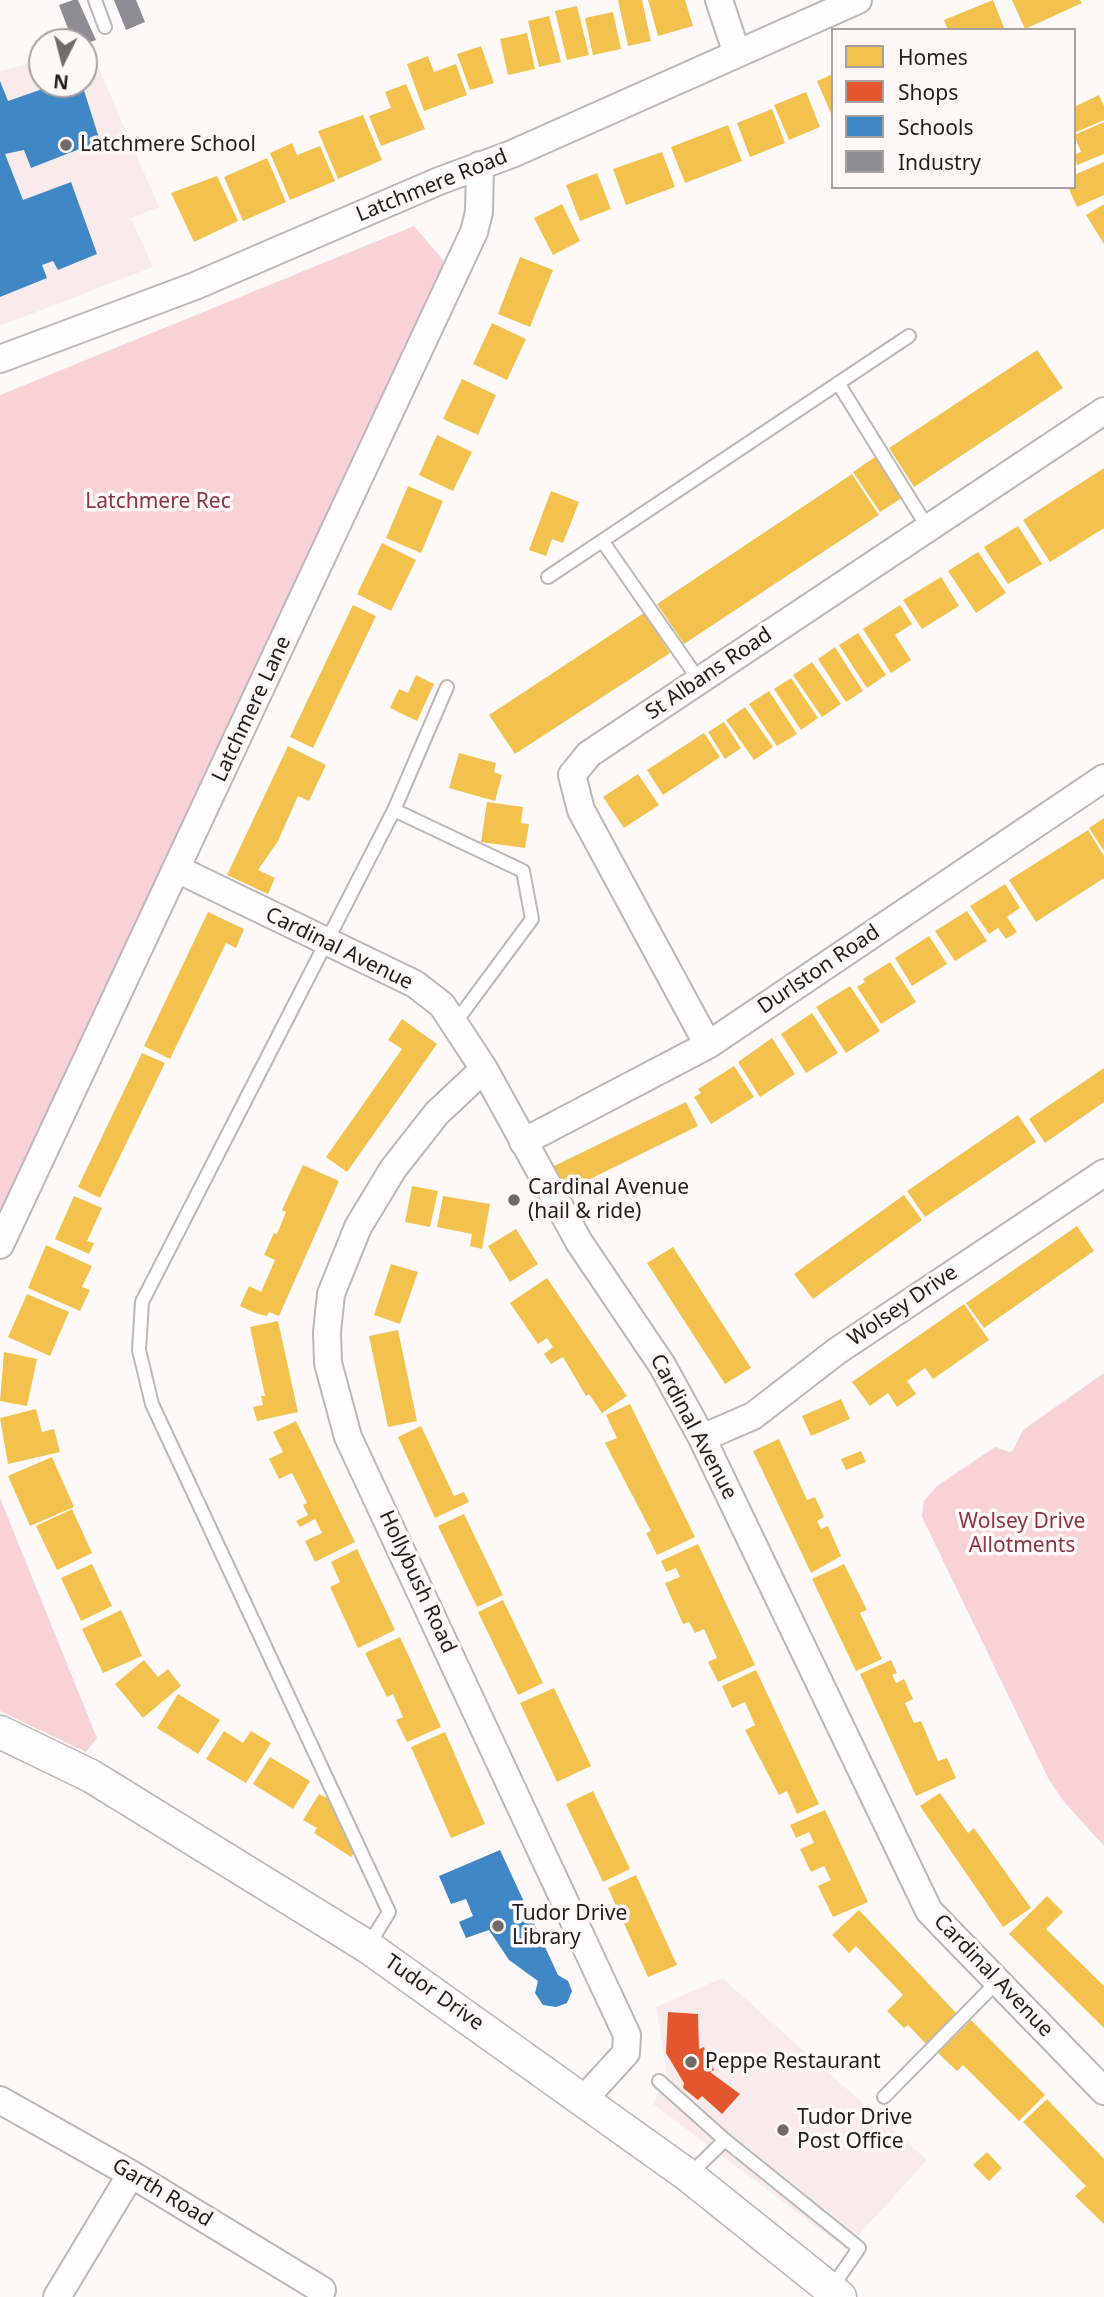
<!DOCTYPE html>
<html>
<head>
<meta charset="utf-8">
<style>
	body { margin:0 }
	#map { position:relative; width:1104px; height:2297px; overflow:hidden; background:#fef9f9; font-family:"Noto Sans",sans-serif }
	canvas { display:block }
	.legend { position:absolute; left:831px; top:28px; width:245px; height:161px; box-sizing:border-box; background:#fff8f8; border:2px solid #a7a0a1; margin:0; padding:9px 12px; list-style:none; font-size:21px; color:#231d1e }
	.legend li { display:flex; align-items:center; gap:14px; height:35px }
	.legend b { width:35px; border:2px solid #a7a0a1 }
	.north { position:absolute; left:28px; top:28px; width:70px; height:70px; box-sizing:border-box; background:#fff8f8; border:2px solid #a7a0a1; border-radius:50%; rotate:186deg; font-size:19px; font-weight:700; line-height:28px; text-align:center; color:#231d1e }
	.north::after { content:''; display:block; margin:auto; width:24px; height:32px; background:#706a6b; clip-path:polygon(50% 0,100% 100%,50% 72%,0 100%) }
</style>
</head>
<body>
<div id="map">
<canvas width="1104" height="2297"></canvas>
<ul class="legend">
<li><b style="height:19px;background:#f2c14e"></b>Homes</li>
<li><b style="height:19px;background:#e4572e"></b>Shops</li>
<li><b style="height:19px;background:#3f88c5"></b>Schools</li>
<li><b style="height:19px;background:#8d8d92"></b>Industry</li>
</ul>
<div class="north">N</div>
</div>
<script>
const ctx = document.querySelector('canvas').getContext('2d');
ctx.lineJoin = 'round';
function paint(path, color) { ctx.fillStyle = color; ctx.fill(path, 'evenodd'); }
const toPath = rows => new Path2D(rows.map(r => 'M' + r).join(''));
function trace(path, color, width, dash) { ctx.strokeStyle = color; ctx.lineWidth = width; ctx.lineCap = dash ? 'butt' : 'round'; ctx.setLineDash(dash || []); ctx.stroke(path); }
function drawText(font, color, halo, rows, align = 'center') {
  ctx.font = font + ' "Noto Sans",sans-serif'; ctx.lineWidth = 7; ctx.setLineDash([]); ctx.textBaseline = 'middle'; ctx.strokeStyle = halo; ctx.fillStyle = color; for (const [text, x, y, turn = 0] of rows) {
    ctx.save(); ctx.translate(x, y); ctx.rotate((+turn || 0) * Math.PI / 180); ctx.textAlign = isNaN(turn) ? turn : align; if (halo) ctx.strokeText(text, 0, 0); ctx.fillText(text, 0, 0); ctx.restore();
  }
}
const built = toPath([
	[42,60,42,84,84,84,84,64,97,64,159,207,131,218,153,267,0,326,0,71],
	[722,1978,927,2160,846,2249,653,2104,667,2075,656,2007]
]);
const green = toPath([
	[414,226,444,261,0,1215,0,395],
	[1104,1373,1104,1846,1065,1803,1049,1780,922,1517,923,1502,937,1486,995,1447,1010,1452,1013,1450,1023,1430],
	[0,1498,97,1738,86,1752,0,1711]
]);
const homes = toPath([
	[618,0,642,0,651,41,628,46],
	[648,0,685,0,693,26,658,36],
	[993,0,1005,30,948,30,944,20],
	[1012,0,1080,0,1082,3,1025,29],
	[577,6,589,55,567,60,555,11],
	[613,12,621,49,593,55,585,18],
	[549,16,561,62,539,67,528,21],
	[527,33,535,69,508,75,500,39],
	[481,46,494,83,470,90,457,54],
	[428,56,434,72,456,64,467,95,424,111,407,64],
	[833,74,833,118,817,81],
	[406,84,425,129,381,146,369,116,391,108,385,92],
	[806,92,820,127,789,140,774,105],
	[1099,95,1104,106,1104,120,1074,133,1074,107],
	[772,109,785,143,750,157,737,123],
	[363,115,382,160,338,179,318,131],
	[1104,122,1104,154,1077,165,1074,155,1081,152,1074,135],
	[728,125,742,161,685,183,671,147],
	[292,143,297,155,320,146,335,181,290,200,270,153],
	[662,152,675,187,626,205,613,169],
	[267,158,286,202,243,221,224,177],
	[1104,162,1104,195,1077,207,1068,187,1074,187,1074,175],
	[597,173,611,209,580,221,566,185],
	[217,176,238,221,194,242,171,193],
	[562,204,580,241,553,255,534,218],
	[1104,204,1104,244,1086,215],
	[520,257,553,270,530,327,498,314],
	[492,323,526,339,507,380,473,364],
	[1037,350,1063,388,914,487,889,448],
	[462,379,496,395,478,435,443,419],
	[437,435,472,452,453,491,419,475],
	[875,457,902,498,880,512,853,472],
	[1104,468,1104,528,1050,562,1023,520],
	[852,474,879,515,684,644,657,604],
	[408,486,443,501,421,553,386,538],
	[551,491,579,502,563,543,552,539,546,556,529,550],
	[1018,526,1042,564,1008,584,984,547],
	[382,543,416,560,391,611,357,594],
	[978,552,1006,593,976,613,948,571],
	[941,577,959,606,922,629,903,600],
	[353,605,376,616,313,748,290,737],
	[900,605,912,624,895,635,911,660,891,673,863,629],
	[644,613,670,653,515,754,489,715],
	[858,633,886,675,867,688,839,645],
	[835,647,863,691,846,702,818,659],
	[812,662,841,704,822,717,793,675],
	[416,675,434,684,417,721,390,708,399,689,408,693],
	[791,678,818,718,801,730,774,689],
	[769,691,797,734,777,746,749,704],
	[745,707,773,747,754,760,726,720],
	[724,722,741,748,725,759,708,732],
	[704,733,720,757,663,795,647,770],
	[288,746,326,765,309,801,298,796,278,841,258,870,275,878,268,894,227,875],
	[459,753,496,763,494,772,502,775,495,801,449,788],
	[638,774,659,805,624,828,603,797],
	[487,802,523,807,521,823,529,824,525,848,481,842],
	[1104,818,1104,851,1089,828],
	[1088,830,1104,856,1104,878,1036,922,1009,880],
	[1005,884,1020,908,1007,917,1017,932,1006,939,998,928,989,934,970,906],
	[967,911,987,941,955,961,935,931],
	[208,912,244,929,236,948,226,943,170,1059,144,1046],
	[929,936,947,964,912,986,895,958],
	[890,962,916,1002,881,1024,857,987,865,982,863,979],
	[850,986,880,1031,846,1053,816,1007],
	[812,1013,838,1053,806,1073,781,1034],
	[402,1019,437,1044,347,1172,326,1157,402,1049,388,1040],
	[772,1038,795,1074,760,1097,738,1062],
	[142,1053,165,1063,100,1198,78,1187],
	[734,1066,754,1097,711,1124,694,1097,701,1093,698,1089],
	[1104,1068,1104,1102,1045,1143,1029,1119],
	[686,1102,698,1126,582,1183,585,1189,569,1197,554,1166],
	[1018,1115,1036,1142,925,1217,907,1191],
	[303,1165,339,1181,279,1316,269,1312,267,1316,255,1313,240,1306,249,1286,261,1292,265,1283,275,1260,264,1255,274,1233,277,1234,286,1212,282,1210],
	[412,1186,438,1191,430,1227,405,1222],
	[904,1195,922,1220,813,1299,794,1274],
	[74,1196,102,1208,87,1241,94,1243,89,1254,55,1239],
	[443,1196,490,1204,482,1249,470,1246,472,1234,437,1227],
	[1077,1226,1094,1251,984,1328,966,1303],
	[516,1229,538,1264,510,1282,488,1246],
	[46,1245,92,1266,82,1287,90,1290,80,1311,28,1288],
	[673,1247,751,1368,725,1384,647,1263],
	[391,1264,418,1272,400,1324,374,1315],
	[547,1278,627,1396,602,1413,589,1394,586,1396,563,1357,551,1364,544,1354,553,1347,547,1338,538,1344,510,1303],
	[27,1294,69,1312,50,1356,8,1337],
	[964,1304,989,1340,933,1379,925,1368,907,1381,916,1394,897,1407,888,1393,870,1406,852,1382],
	[278,1321,298,1412,257,1421,253,1407,263,1405,261,1396,265,1396,250,1327],
	[398,1330,417,1421,388,1427,369,1336],
	[4,1352,37,1359,27,1406,0,1401],
	[841,1399,850,1419,811,1436,802,1416],
	[630,1404,695,1537,657,1555,646,1533,651,1531,605,1443,617,1438,606,1415],
	[36,1409,42,1432,54,1429,60,1452,8,1464,0,1418],
	[296,1421,355,1542,315,1562,305,1541,322,1533,315,1519,300,1527,296,1521,308,1515,303,1505,307,1503,292,1473,279,1479,269,1459,283,1452,273,1432],
	[421,1426,454,1496,464,1492,469,1502,435,1518,398,1437],
	[779,1439,807,1500,815,1497,824,1517,817,1521,821,1529,828,1526,841,1556,811,1573,753,1451],
	[861,1451,866,1462,846,1470,841,1459],
	[52,1457,74,1507,30,1526,8,1476],
	[72,1509,92,1553,57,1570,36,1526],
	[464,1514,503,1595,477,1607,438,1526],
	[698,1544,755,1665,718,1682,708,1662,717,1658,704,1629,695,1633,689,1622,683,1624,665,1583,680,1577,676,1568,666,1572,661,1561],
	[357,1549,395,1630,358,1648,330,1587,340,1582,331,1562],
	[92,1564,112,1606,81,1621,61,1578],
	[844,1564,867,1610,860,1613,882,1659,856,1671,812,1579],
	[503,1600,543,1683,518,1695,478,1612],
	[121,1610,142,1656,103,1673,82,1629],
	[400,1637,441,1727,407,1742,396,1720,403,1717,393,1694,387,1697,365,1653],
	[144,1660,158,1677,168,1669,181,1686,143,1718,115,1684],
	[891,1660,897,1673,892,1675,896,1683,904,1679,913,1699,905,1703,914,1723,921,1721,938,1761,947,1758,956,1778,916,1796,860,1674],
	[756,1670,819,1804,797,1814,787,1791,779,1795,745,1730,755,1725,745,1702,732,1708,722,1686],
	[554,1688,591,1766,557,1782,520,1703],
	[178,1694,220,1720,198,1754,157,1728],
	[224,1731,243,1743,251,1731,271,1743,246,1783,206,1759],
	[445,1732,485,1824,451,1838,411,1747],
	[270,1757,310,1781,293,1809,253,1784],
	[593,1791,630,1869,603,1882,566,1804],
	[940,1793,968,1833,974,1828,1031,1908,1003,1927,920,1806],
	[319,1794,331,1800,356,1850,351,1857,314,1833,317,1828,303,1820],
	[825,1810,868,1902,833,1917,818,1886,831,1880,824,1866,811,1872,800,1849,814,1843,809,1832,796,1838,790,1825],
	[636,1875,677,1965,648,1977,608,1888],
	[1047,1896,1063,1912,1046,1929,1104,1986,1104,2028,1009,1934],
	[859,1910,959,2016,928,2046,908,2025,904,2028,887,2011,903,1995,856,1946,849,1953,832,1935],
	[971,2020,1045,2095,1019,2121,963,2065,957,2071,938,2053],
	[1047,2099,1104,2159,1104,2224,1075,2196,1086,2186,1023,2122],
	[987,2152,1002,2168,989,2181,973,2165]
]);
const shops = toPath([
	[668,2012,698,2014,699,2049,704,2047,714,2070,710,2072,740,2094,722,2114,702,2096,698,2100,683,2088,684,2083,666,2053]
]);
const schools = toPath([
	[0,81,8,101,57,84,82,84,100,141,31,168,24,150,5,154,23,200,71,182,97,254,58,270,53,261,42,265,47,278,0,297],
	[500,1850,558,1975,568,1981,572,1991,567,2003,556,2007,543,2005,535,1993,538,1981,509,1960,489,1930,466,1938,459,1922,473,1916,466,1899,451,1904,439,1876]
]);
const industry = toPath([
	[73,0,78,0,96,40,84,44,73,42,59,5],
	[114,0,136,0,145,22,126,30]
]);
const service = toPath([
	[95,0,105,27],
	[838,383,928,528],
	[603,542,699,680],
	[548,577,909,336],
	[394,810,523,871,532,919,455,1023],
	[368,1946,389,1912,152,1404,139,1350,142,1302,394,810,447,687],
	[659,2081,725,2140,859,2248,831,2289],
	[884,2097,998,1981],
	[690,2174,725,2140]
]);
const minor = toPath([
	[719,0,737,54],
	[0,359,195,286,439,181,512,154,858,0],
	[177,869,415,984,442,1005,484,1069,579,1242,662,1365,702,1438,929,1911,1104,2091],
	[708,1045,581,810,572,775,589,754,1104,411],
	[484,1069,437,1113,393,1169,358,1227,331,1294,327,1332,328,1363,348,1437,627,2035,626,2053,584,2099],
	[523,1142,708,1045,1104,778],
	[0,1245,474,232,479,212,480,165],
	[702,1438,753,1416,837,1351,1104,1173],
	[0,2100,131,2174,322,2290],
	[57,2297,131,2174]
]);
const tertiary = toPath([
	[0,1732,91,1776,368,1947,689,2176,840,2297]
]);
const markers = [
	[66,145,7,"#706a6b"],
	[514,1200,7,"#706a6b"],
	[498,1926,7,"#706a6b"],
	[691,2062,7,"#706a6b"],
	[783,2130,7,"#706a6b"]
];
const poiNames = [
	["Latchmere School",80,145],
	["Cardinal Avenue",528,1188],
	["(hail & ride)",528,1212],
	["Tudor Drive",512,1914],
	["Library",512,1938],
	["Peppe Restaurant",705,2062],
	["Tudor Drive",797,2118],
	["Post Office",797,2142]
];
const streetNames = [
	["Latchmere Road",432,186,-22],
	["St Albans Road",709,674,-34],
	["Latchmere Lane",252,709,-65],
	["Cardinal Avenue",339,949,26],
	["Durlston Road",819,970,-34],
	["Wolsey Drive",903,1306,-34],
	["Cardinal Avenue",693,1427,62],
	["Hollybush Road",417,1582,65],
	["Cardinal Avenue",993,1976,46],
	["Tudor Drive",434,1993,35],
	["Garth Road",162,2193,31]
];
const parkNames = [
	["Latchmere Rec",158,502],
	["Wolsey Drive",1022,1522],
	["Allotments",1022,1546]
];
paint(built, '#f9ebec');
paint(green, '#f9d2d6');
paint(homes, '#f2c14e');
paint(shops, '#e4572e');
paint(schools, '#3f88c5');
paint(industry, '#8d8d92');
trace(service, '#bcb7b7', 16);
trace(minor, '#bcb7b7', 30);
trace(tertiary, '#bcb7b7', 35);
trace(service, '#fffefe', 12);
trace(minor, '#fffefe', 26);
trace(tertiary, '#fffefe', 32);
for (const [x, y, r, color] of markers) { const dot = new Path2D(); dot.arc(x, y, r, 0, 2 * Math.PI); ctx.fillStyle = color; ctx.fill(dot); trace(dot, '#fff8f8', 2.5); }
drawText('21px', '#231d1e', '#fff8f8', poiNames, 'left');
drawText('21px', '#231d1e', '#fff8f8', streetNames);
drawText('21px', '#8d3343', '#fff8f8', parkNames);
</script>
</body>
</html>
